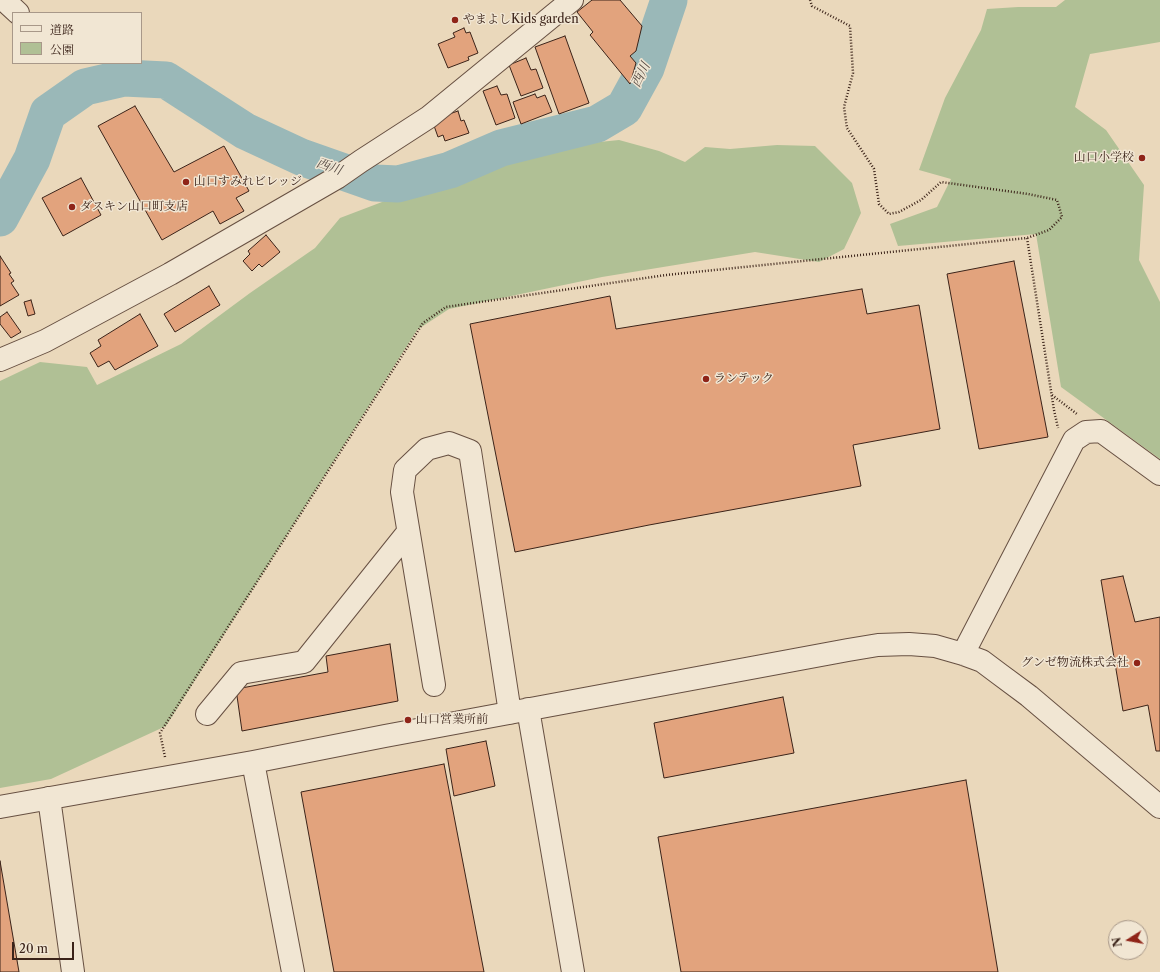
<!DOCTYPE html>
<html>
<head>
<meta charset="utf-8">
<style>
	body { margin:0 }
	#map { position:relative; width:1160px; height:972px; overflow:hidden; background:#ead8bb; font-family:"Libre Caslon Text","Noto Serif JP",serif }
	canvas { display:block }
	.legend { position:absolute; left:12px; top:12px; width:130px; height:52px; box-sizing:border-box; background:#f1e6d3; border:1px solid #a89889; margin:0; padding:5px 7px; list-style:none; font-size:12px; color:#3b2319 }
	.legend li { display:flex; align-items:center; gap:8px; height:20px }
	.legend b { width:20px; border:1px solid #a89889 }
	.north { position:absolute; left:1108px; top:920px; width:40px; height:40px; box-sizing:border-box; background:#f1e6d3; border:1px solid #a89889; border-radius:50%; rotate:259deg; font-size:11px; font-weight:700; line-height:16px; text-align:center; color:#3b2319 }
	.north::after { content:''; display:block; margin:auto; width:14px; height:18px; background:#8f2418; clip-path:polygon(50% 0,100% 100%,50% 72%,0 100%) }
	.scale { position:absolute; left:12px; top:942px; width:62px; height:18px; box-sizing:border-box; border:2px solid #3b2319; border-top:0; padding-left:5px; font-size:12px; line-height:14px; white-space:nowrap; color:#3b2319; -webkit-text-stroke:3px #f1e6d3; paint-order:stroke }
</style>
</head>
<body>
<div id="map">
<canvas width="1160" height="972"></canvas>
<ul class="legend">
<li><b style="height:5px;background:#f1e6d3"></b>道路</li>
<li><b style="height:11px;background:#b0c095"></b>公園</li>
</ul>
<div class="north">N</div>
<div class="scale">20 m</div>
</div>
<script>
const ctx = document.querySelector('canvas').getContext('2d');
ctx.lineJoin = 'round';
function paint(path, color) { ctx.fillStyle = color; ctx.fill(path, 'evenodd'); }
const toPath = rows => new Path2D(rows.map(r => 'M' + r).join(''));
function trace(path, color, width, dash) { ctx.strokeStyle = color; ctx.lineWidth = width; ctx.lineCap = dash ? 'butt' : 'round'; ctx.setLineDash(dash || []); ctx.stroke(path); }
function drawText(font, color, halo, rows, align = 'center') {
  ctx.font = font + ' "Libre Caslon Text","Noto Serif JP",serif'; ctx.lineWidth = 3; ctx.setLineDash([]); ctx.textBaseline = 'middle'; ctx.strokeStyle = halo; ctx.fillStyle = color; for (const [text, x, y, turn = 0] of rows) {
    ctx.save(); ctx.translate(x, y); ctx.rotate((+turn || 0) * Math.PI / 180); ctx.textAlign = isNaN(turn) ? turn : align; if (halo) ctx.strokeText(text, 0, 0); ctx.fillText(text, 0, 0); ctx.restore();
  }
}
const green = toPath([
	[1065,0,1160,0,1160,42,1090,54,1075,107,1106,130,1144,185,1139,260,1160,302,1160,459,1061,387,1036,234,898,246,890,224,937,207,951,179,919,170,945,98,981,30,987,9,1018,7,1056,7],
	[619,140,659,151,685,162,705,147,730,149,777,145,815,146,852,183,861,213,844,249,819,262,755,252,602,277,449,309,417,330,166,726,51,779,0,788,0,381,40,362,87,367,97,385,181,344,250,293,315,248,340,218,403,194,446,186,506,163,560,146]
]);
const river = toPath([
	[0,218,32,159,48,113,85,87,124,78,166,80,245,131,301,157,375,183,398,184,450,170,501,148,597,124,624,108,646,68,669,0]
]);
const building = toPath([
	[592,0,620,0,642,26,636,51,630,56,636,63,630,84,590,35,593,32,577,12,592,0],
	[464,28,466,33,470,32,478,53,468,57,469,60,448,68,438,44,455,37,453,33,464,28],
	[565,36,589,103,559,114,535,47,565,36],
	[526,58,531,70,536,69,543,88,521,96,509,65,526,58],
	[497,86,501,95,507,94,515,118,496,125,483,91,497,86],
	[535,94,537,98,545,95,552,112,521,124,513,102,535,94],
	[135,106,174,172,224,146,249,191,236,198,244,211,220,224,213,211,162,240,98,126,135,106],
	[458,111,461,121,464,120,469,133,445,141,443,135,438,137,432,120,458,111],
	[81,178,101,215,63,236,42,198,81,178],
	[266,235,280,252,262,267,259,264,252,271,243,261,250,254,248,251,266,235],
	[0,256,11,273,9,274,14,281,11,283,19,295,0,306,0,256],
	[1014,261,1048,437,979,449,947,274,1014,261],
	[209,286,220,305,175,332,164,314,209,286],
	[862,289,867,314,919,305,940,429,853,445,861,486,649,525,515,552,470,324,610,296,616,329,862,289],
	[31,300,35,314,28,316,24,302,31,300],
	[7,312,21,332,11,338,0,324,0,317,7,312],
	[140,314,158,346,115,370,109,361,98,367,90,353,101,346,98,340,140,314],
	[1123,576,1135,622,1160,617,1160,751,1156,751,1148,705,1123,711,1101,580,1123,576],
	[390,644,398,701,242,731,236,689,328,672,326,656,390,644],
	[783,697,794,753,664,778,654,723,783,697],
	[486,741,495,786,454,796,446,749,486,741],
	[444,764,484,972,334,972,301,792,444,764],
	[966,780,998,972,681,972,658,837,966,780],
	[0,861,19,972,0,972,0,861]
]);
const path = toPath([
	[810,0,812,6,850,26,853,73,844,107,847,128,874,169,879,204,889,214,899,212,921,200,941,182,1028,194,1057,200,1062,217,1049,230,1027,238],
	[1052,395,1077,414],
	[165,757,160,733,423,323,446,307,666,275,1027,238,1054,410,1058,428]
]);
const minor = toPath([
	[4,0,18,13],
	[0,360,45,341,170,274,338,177,361,161,429,117,572,0],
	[963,654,1074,440,1086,432,1101,431,1160,474],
	[434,685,402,492,405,470,427,449,449,443,470,451,510,713],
	[528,709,573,972],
	[207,714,241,673,304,662,408,532],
	[253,762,293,972],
	[49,798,73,972],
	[0,807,253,762,385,736,848,650,878,645,909,644,935,646,963,654,982,661,998,673,1029,696,1160,807]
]);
const markers = [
	[455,20,4,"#8f2418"],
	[1142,158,4,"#8f2418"],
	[186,182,4,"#8f2418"],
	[72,207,4,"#8f2418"],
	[706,379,4,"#8f2418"],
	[1137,663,4,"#8f2418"],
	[408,720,4,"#8f2418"]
];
const poiNames = [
	["やまよしKids garden",463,20],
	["山口小学校",1134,158,"right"],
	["山口すみれビレッジ",194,182],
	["ダスキン山口町支店",80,207],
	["ランテック",714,379],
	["グンゼ物流株式会社",1129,663,"right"],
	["山口営業所前",416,720]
];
const waterNames = [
	["西川",641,75,-64],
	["西川",329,167,19]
];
paint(green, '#b0c095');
trace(river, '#9ab8b8', 37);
paint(building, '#e2a37d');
trace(building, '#3b2319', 1);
trace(minor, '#675042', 24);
trace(path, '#3b2319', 2.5, [1, 2]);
trace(minor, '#f1e6d3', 22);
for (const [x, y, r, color] of markers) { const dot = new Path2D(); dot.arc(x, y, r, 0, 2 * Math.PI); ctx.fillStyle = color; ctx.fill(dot); trace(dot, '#f1e6d3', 1.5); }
drawText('12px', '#3b2319', '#f1e6d3', poiNames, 'left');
drawText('italic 13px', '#534841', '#f1e6d3', waterNames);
</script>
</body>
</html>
